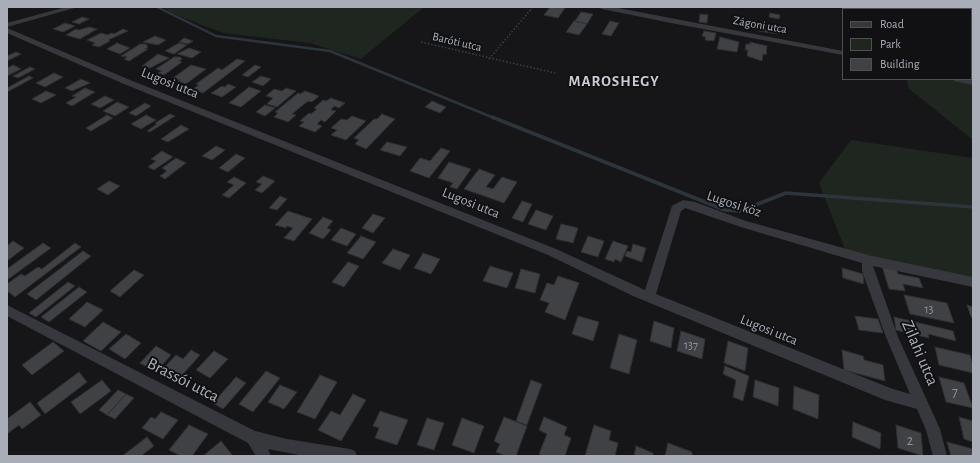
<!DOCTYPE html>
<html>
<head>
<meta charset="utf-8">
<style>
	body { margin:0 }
	#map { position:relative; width:980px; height:463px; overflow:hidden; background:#161618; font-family:"Alegreya Sans",sans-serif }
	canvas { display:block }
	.frame { position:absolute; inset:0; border:8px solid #a8adb8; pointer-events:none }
	.legend { position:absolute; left:842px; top:8px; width:130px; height:72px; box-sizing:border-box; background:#111113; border:1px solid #4d4f55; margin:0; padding:5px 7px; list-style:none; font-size:12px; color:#a8adb8 }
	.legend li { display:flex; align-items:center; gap:8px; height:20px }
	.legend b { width:20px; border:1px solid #4d4f55 }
</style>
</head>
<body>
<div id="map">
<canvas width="980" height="463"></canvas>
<div class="frame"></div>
<ul class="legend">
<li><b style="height:5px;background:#37383d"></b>Road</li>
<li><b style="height:11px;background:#1e261f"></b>Park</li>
<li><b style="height:11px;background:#404145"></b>Building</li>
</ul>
</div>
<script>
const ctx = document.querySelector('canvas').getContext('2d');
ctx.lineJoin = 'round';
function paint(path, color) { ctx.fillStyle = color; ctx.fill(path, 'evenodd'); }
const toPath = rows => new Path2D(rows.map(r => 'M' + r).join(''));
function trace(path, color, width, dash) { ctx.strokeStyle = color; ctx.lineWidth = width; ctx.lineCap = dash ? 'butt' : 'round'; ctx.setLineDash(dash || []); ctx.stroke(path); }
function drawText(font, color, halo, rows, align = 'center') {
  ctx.font = font + ' "Alegreya Sans",sans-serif'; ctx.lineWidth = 4; ctx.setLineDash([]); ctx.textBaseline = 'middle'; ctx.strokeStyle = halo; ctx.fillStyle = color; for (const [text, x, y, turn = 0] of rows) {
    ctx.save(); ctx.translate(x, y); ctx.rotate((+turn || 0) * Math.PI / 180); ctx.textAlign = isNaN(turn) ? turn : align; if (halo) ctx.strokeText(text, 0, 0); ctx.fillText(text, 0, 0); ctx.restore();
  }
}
const green = toPath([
	[162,7,424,7,361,59,310,43,223,33,171,13],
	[887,7,973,7,973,140,908,88,907,79,971,79,971,9,887,9],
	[851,140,973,158,973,279,846,252,819,183]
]);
const streamFar1 = toPath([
	[157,7,216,36,330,51,494,118]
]);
const stream = toPath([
	[492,117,725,210,740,211,786,193,973,207]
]);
const building = toPath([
	[550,7,560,7,565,8,558,18,544,15,550,7],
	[581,12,593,14,587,24,575,21,581,12],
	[770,13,780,15,779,19,769,17,770,13],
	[700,14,708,15,707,23,699,22,700,14],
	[82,17,89,19,79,24,72,22,82,17],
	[574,21,587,24,579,35,566,32,574,21],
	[610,21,619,23,611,36,602,34,610,21],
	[65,23,75,26,63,32,53,29,65,23],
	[761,23,778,27,777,34,759,31,761,23],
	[89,27,97,29,80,39,66,35,76,29,79,30,89,27],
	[123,29,128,31,108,40,110,41,99,47,92,45,95,43,87,40,101,33,107,35,112,33,114,34,123,29],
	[704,31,716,33,714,41,705,40,706,37,702,36,704,31],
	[155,36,166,40,158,45,143,42,155,36],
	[720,37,739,42,737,52,717,49,720,37],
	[184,38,193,41,188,44,179,42,184,38],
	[750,42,767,46,766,55,763,54,762,61,747,56,748,50,745,50,746,44,750,44,750,42],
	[117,43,130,48,120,54,107,49,117,43],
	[179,43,187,45,174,54,165,51,179,43],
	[140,44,146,44,148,47,145,49,148,49,129,61,124,59,127,57,121,56,140,44],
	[189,48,201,52,192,58,177,54,189,48],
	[16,52,21,54,7,61,7,56,16,52],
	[158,54,169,58,150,68,142,66,158,54],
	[174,57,180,57,182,59,179,61,182,62,164,75,158,73,162,71,156,69,174,57],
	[237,59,245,61,203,93,193,89,199,85,196,84,218,68,222,70,237,59],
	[13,65,21,69,7,76,7,68,13,65],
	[191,65,206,69,186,84,178,81,180,80,173,78,191,65],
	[255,65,261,67,248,77,242,75,255,65],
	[30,67,35,69,18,78,13,76,30,67],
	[54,73,63,77,45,87,36,83,54,73],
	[29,76,33,78,7,92,7,88,29,76],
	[261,76,271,79,263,86,252,82,261,76],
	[81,79,90,83,72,91,65,88,81,79],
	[228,84,236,87,222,97,211,93,222,86,225,87,228,84],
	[249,87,261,91,241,107,229,103,249,87],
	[85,88,95,92,72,106,66,103,76,97,72,96,85,88],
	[286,88,296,91,277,107,267,104,273,98,266,96,274,89,282,91,286,88],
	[46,91,56,95,41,103,32,99,46,91],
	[305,91,319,96,312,102,308,101,292,114,296,115,288,122,274,117,278,113,275,112,298,93,300,94,305,91],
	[105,96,114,100,100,108,91,104,105,96],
	[331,98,345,103,339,108,334,106,331,110,336,111,325,122,321,120,317,124,322,126,315,132,299,126,304,122,300,121,309,113,311,114,317,109,314,108,323,100,326,101,331,98],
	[432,101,446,107,440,113,425,107,432,101],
	[117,102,129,107,115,116,103,111,117,102],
	[145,103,151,106,136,116,129,113,145,103],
	[265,105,275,108,265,116,256,112,265,105],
	[170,114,175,116,150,132,147,131,157,124,155,123,170,114],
	[382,114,395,119,366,149,355,144,359,140,354,138,374,119,377,119,382,114],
	[107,115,113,118,91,131,86,128,107,115],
	[146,115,156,120,141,129,131,124,146,115],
	[352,116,366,121,346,140,331,135,337,130,331,128,341,119,347,120,352,116],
	[181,125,189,129,168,142,161,139,181,125],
	[387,142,407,147,400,156,380,150,387,142],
	[216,146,225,150,212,160,202,156,216,146],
	[441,148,450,151,429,178,410,171,420,158,430,161,441,148],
	[162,151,173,157,154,170,148,167,156,161,151,159,162,151],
	[236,154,245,158,228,172,219,168,236,154],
	[176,158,186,163,165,179,160,176,167,171,162,168,176,158],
	[449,162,471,169,457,189,450,187,453,183,438,178,449,162],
	[479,169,495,175,486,187,493,189,502,177,517,182,504,203,464,189,479,169],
	[263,176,275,181,262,193,255,190,262,184,256,182,263,176],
	[234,177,246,183,229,198,222,195,234,185,227,182,234,177],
	[109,181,120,186,108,195,97,189,109,181],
	[280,196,287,199,277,210,269,208,280,196],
	[522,201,532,204,523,222,512,218,522,201],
	[536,210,553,216,546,230,528,224,536,210],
	[288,211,312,219,294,241,284,238,293,228,287,226,286,228,275,225,288,211],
	[373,214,385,218,373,233,362,228,373,214],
	[323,217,333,221,327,228,331,230,323,239,309,233,323,217],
	[561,224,578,228,573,243,556,239,561,224],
	[341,228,356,234,347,246,331,240,341,228],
	[361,236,376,242,363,259,347,253,361,236],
	[588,236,604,241,598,257,581,252,588,236],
	[13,241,24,248,7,261,7,246,13,241],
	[613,241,628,246,621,262,615,259,614,262,605,259,613,241],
	[43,243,51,248,7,280,7,269,43,243],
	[75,243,81,247,15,297,7,291,7,284,21,274,25,276,38,267,42,269,75,243],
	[633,244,646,248,642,262,625,256,627,251,631,252,633,244],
	[393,249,410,255,400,270,382,263,393,249],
	[83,251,91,256,36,300,27,294,83,251],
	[423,253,440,259,431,274,414,268,423,253],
	[348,262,359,266,344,287,332,282,348,262],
	[490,266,513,273,507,288,483,281,490,266],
	[882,266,896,268,898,274,919,278,923,288,903,284,905,291,889,289,882,266],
	[842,268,863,274,864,284,843,278,842,268],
	[521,269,540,274,535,293,515,288,521,269],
	[134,270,144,275,120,297,110,291,134,270],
	[558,276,579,283,565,320,545,312,549,303,540,300,547,283,554,285,558,276],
	[68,282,75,286,36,317,29,313,68,282],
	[79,287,87,292,49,322,41,317,79,287],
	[904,295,947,303,954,323,910,314,904,295],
	[87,302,103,310,85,327,69,319,87,302],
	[967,305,973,307,973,318,971,317,967,305],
	[578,316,599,322,593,341,572,334,578,316],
	[855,316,878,319,883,333,859,330,855,316],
	[894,317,953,331,956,341,928,334,929,338,896,330,894,317],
	[654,321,674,328,671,348,650,341,654,321],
	[103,322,121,332,101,351,83,341,103,322],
	[681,331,705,339,702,359,677,351,681,331],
	[126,334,141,343,125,359,109,349,126,334],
	[619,334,637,340,629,374,610,368,619,334],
	[728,341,748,348,745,371,724,363,728,341],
	[53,342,64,351,32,375,22,365,53,342],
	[156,346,171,355,156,372,140,363,156,346],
	[935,347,970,355,973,365,973,373,939,365,935,347],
	[191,350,200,355,176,382,159,373,176,355,183,359,191,350],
	[842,350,863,356,864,360,883,365,885,381,844,370,842,350],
	[214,351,228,359,210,378,196,370,214,351],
	[725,366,749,376,743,401,733,397,736,380,723,374,725,366],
	[266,371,280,378,253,412,239,404,266,371],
	[79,372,87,382,45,414,37,403,79,372],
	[320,375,337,382,315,419,297,412,320,375],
	[236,377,246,383,223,409,213,403,236,377],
	[939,377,964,383,973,408,946,402,939,377],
	[102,380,111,391,80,414,71,402,102,380],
	[531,380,542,384,527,425,516,421,531,380],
	[755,380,779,388,778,406,753,397,755,380],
	[280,385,297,392,284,409,268,402,280,385],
	[794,386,819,395,818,419,793,409,794,386],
	[118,390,126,394,107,415,99,410,118,390],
	[126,394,134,398,115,419,107,415,126,394],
	[353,394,366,400,341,441,318,430,331,411,340,415,353,394],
	[30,402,41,415,22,429,19,425,7,434,7,419,30,402],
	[380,411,408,420,397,445,375,438,379,428,373,426,380,411],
	[161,412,178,420,163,439,142,428,151,417,155,419,161,412],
	[504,417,527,426,516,456,506,456,496,452,500,444,494,441,504,417],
	[544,417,567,427,564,435,571,438,565,456,543,456,539,454,547,434,539,430,544,417],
	[959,417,973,421,973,442,964,439,959,417],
	[427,418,444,423,434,450,417,445,427,418],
	[462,418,484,426,474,453,452,445,462,418],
	[853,422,881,433,880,449,852,437,853,422],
	[189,425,208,434,192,456,181,456,169,450,189,425],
	[594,425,611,431,609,440,618,443,615,456,585,456,594,425],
	[896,425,921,433,923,456,898,448,896,425],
	[147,437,154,446,141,456,122,456,147,437],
	[221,441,233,456,203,456,221,441],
	[947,442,973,449,973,456,951,456,947,442],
	[668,443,692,452,692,456,665,456,668,443],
	[636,446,653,453,653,456,634,456,636,446]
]);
const path = toPath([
	[421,42,555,73],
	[489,59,533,7]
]);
const minor = toPath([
	[66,7,78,7,7,27,7,23,66,7],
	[598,7,613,7,843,51,843,55,671,23,602,9,598,7],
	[7,28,130,80,556,249,645,290,671,209,672,206,683,200,695,202,746,221,872,256,973,277,973,287,873,266,898,337,940,429,947,456,933,456,926,430,917,409,885,400,633,296,548,255,124,84,7,33,7,28],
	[685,208,744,228,862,263,862,271,886,337,910,394,890,388,656,294,681,211,685,208],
	[953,79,973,79,973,85,954,81,953,79],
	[7,305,255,431,287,439,350,449,355,451,357,456,304,456,268,449,271,456,256,456,248,443,7,316,7,305]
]);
const farStreetnames = [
	["Zágoni utca",760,25,10],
	["Baróti utca",457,42,13]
];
const numberNames = [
	["13",929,309],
	["137",691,345]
];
const streetNames = [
	["Lugosi utca",170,83,22],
	["Lugosi utca",471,203,22],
	["Lugosi köz",734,204,18],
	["Lugosi utca",769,330,22]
];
const nearNumbernames = [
	["7",955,392],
	["2",910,441]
];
const farDistrictnames = [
	["MAROSHEGY",614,81]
];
const nearStreetnames = [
	["Zilahi utca",920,353,67],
	["Brassói utca",183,380,27]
];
paint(green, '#1e261f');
trace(streamFar1, '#2c353c', 2.5);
trace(stream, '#2c353c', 3.5);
paint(building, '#404145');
trace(building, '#303034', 1);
trace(path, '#3d3f44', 1.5, [1.5, 2]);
paint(minor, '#37383d');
drawText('12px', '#a8adb8', '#111113', farStreetnames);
drawText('12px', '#8e929b', null, numberNames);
drawText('14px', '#a8adb8', '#111113', streetNames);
drawText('14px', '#8e929b', null, nearNumbernames);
ctx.letterSpacing = '1px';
drawText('bold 15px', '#c9ccd4', '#111113', farDistrictnames);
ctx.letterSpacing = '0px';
drawText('17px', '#a8adb8', '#111113', nearStreetnames);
</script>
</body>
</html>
